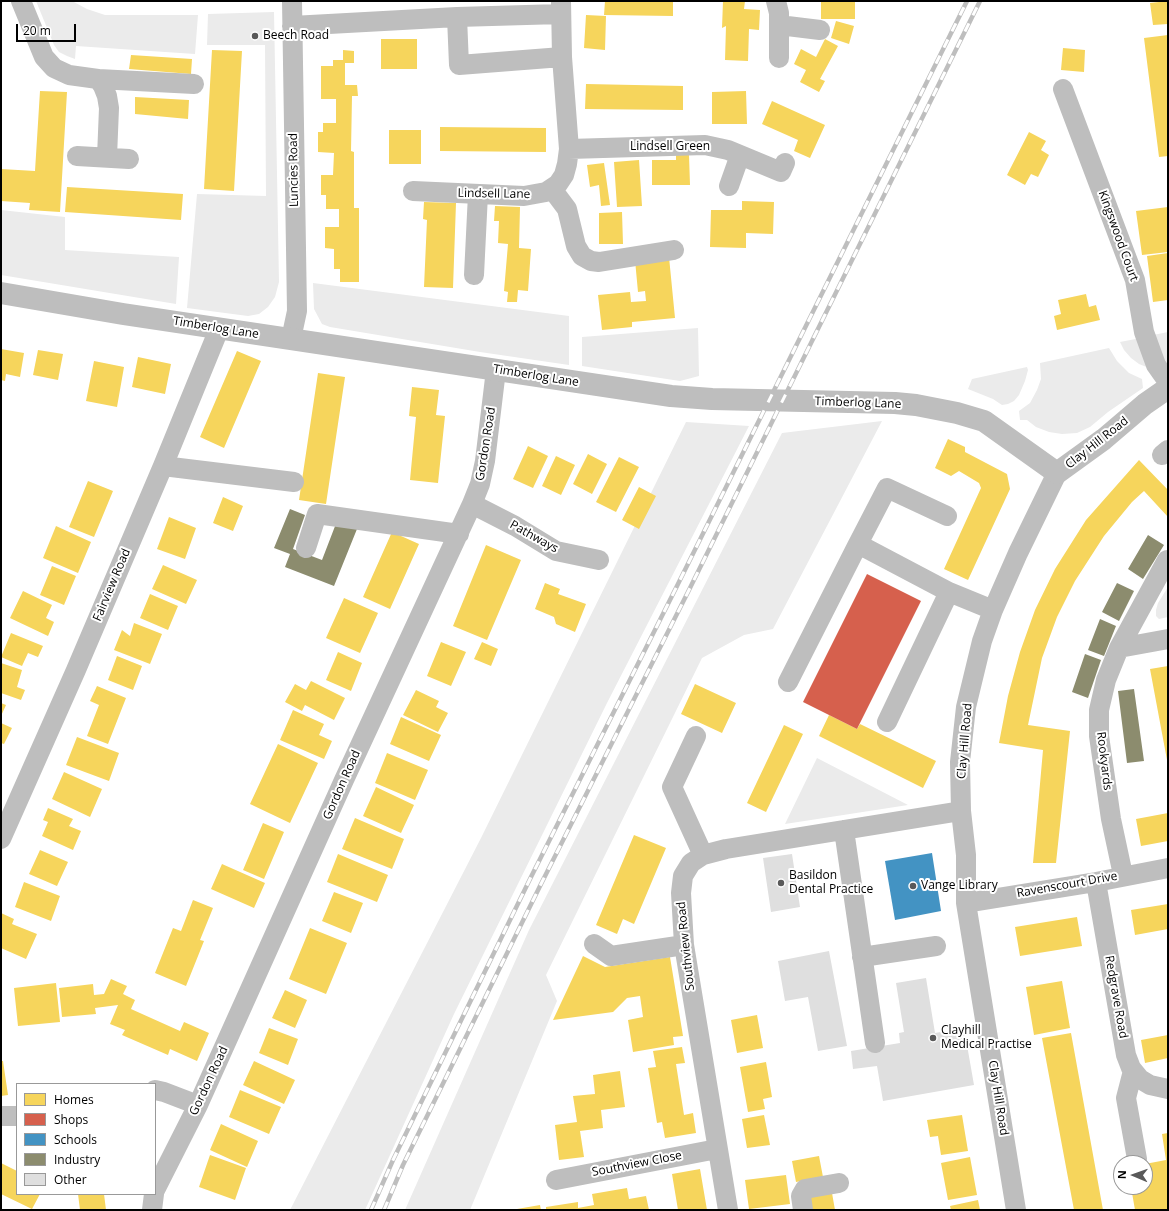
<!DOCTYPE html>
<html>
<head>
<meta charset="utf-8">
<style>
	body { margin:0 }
	#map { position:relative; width:1169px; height:1211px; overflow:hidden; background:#fff; font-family:"Open Sans",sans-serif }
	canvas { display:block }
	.frame { position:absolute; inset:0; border:2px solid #000; pointer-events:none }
	.legend { position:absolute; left:16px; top:1083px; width:140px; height:112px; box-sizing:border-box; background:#fff; border:1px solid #999; margin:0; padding:5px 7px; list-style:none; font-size:12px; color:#000 }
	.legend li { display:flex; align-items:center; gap:8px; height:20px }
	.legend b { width:20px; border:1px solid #999 }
	.north { position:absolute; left:1113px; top:1155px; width:40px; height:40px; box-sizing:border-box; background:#fff; border:1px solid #999; border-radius:50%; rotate:272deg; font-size:11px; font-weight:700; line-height:16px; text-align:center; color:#000 }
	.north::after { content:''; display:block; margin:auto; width:14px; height:18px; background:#595959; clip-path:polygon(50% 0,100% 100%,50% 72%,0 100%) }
	.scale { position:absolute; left:16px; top:24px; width:60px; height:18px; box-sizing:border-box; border:2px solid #000; border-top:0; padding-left:5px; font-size:12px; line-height:14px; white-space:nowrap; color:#000; -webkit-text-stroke:3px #fff; paint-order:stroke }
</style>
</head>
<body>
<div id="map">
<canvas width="1169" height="1211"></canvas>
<div class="frame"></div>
<ul class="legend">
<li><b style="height:11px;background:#f6d55c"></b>Homes</li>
<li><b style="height:11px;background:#d6604d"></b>Shops</li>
<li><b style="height:11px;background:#4393c3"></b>Schools</li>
<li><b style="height:11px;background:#8c8c6e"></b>Industry</li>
<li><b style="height:11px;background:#dfdfdf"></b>Other</li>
</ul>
<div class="north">N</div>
<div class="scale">20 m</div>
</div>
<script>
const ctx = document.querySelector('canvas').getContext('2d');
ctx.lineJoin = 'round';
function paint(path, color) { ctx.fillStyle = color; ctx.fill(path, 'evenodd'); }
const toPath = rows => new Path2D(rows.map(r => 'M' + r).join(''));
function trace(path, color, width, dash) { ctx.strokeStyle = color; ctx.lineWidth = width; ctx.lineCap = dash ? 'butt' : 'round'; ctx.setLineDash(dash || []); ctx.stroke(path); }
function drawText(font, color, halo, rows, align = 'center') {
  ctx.font = font + ' "Open Sans",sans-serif'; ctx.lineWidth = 4; ctx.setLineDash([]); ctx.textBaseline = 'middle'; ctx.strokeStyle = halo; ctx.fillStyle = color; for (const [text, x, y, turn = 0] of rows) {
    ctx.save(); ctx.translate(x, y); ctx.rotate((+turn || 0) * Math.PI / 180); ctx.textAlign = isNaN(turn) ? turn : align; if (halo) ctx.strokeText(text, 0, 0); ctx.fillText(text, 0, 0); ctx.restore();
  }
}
const green = toPath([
	[36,1,72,1,87,9,105,15,198,15,195,54,76,46,75,59,67,56,59,52,54,45],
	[274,12,279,282,275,297,268,307,259,314,248,316,187,308,197,194,266,196,265,45,207,45,208,14],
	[1,210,65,217,65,250,179,257,176,304,1,275],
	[313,283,569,316,569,365,480,352,330,327,322,324,314,309],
	[698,328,699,376,680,381,582,366,582,337],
	[1168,332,1168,364,1161,359,1153,335],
	[1141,338,1149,368,1139,364,1131,358,1124,350,1120,342],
	[1109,348,1117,361,1129,373,1142,379,1143,388,1108,412,1090,427,1077,433,1062,434,1049,432,1036,427,1027,420,1020,420,1019,411,1030,403,1037,390,1041,379,1040,363],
	[1027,367,1028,370,1025,381,1019,395,1014,401,1008,404,1002,405,993,399,968,389,972,379],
	[882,421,773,629,744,635,702,658,546,975,557,1001,470,1210,405,1210,529,930,782,433],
	[686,422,749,426,607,703,454,1014,365,1210,290,1210,481,838],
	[1168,587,1168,617,1159,619,1156,616,1156,610,1158,603],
	[817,758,908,805,785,824]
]);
const homes = toPath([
	[605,1,673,1,673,16,604,15],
	[723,1,745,1,744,9,760,10,759,30,749,29,748,61,725,60,726,26,722,28],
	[821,1,855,1,855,19,821,19],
	[1168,1,1168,24,1153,25,1150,3],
	[586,15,606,16,605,50,584,48],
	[836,21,854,26,849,44,831,38],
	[1168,35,1168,156,1159,157,1144,38],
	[381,39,417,39,417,69,381,69],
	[825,39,838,46,820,79,825,81,819,92,800,82,806,70,794,64,801,49,816,57],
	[1063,48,1085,50,1084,72,1061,70],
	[212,50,242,51,234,191,204,189],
	[343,50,354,51,354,63,345,63,345,85,357,85,358,96,352,96,351,151,354,152,354,208,359,208,359,282,340,282,340,269,334,269,334,249,325,248,325,227,339,227,339,209,326,209,326,195,321,195,321,175,333,175,334,153,318,152,318,132,323,132,323,123,336,123,336,99,321,99,321,66,333,66,333,60,343,60],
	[131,55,192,59,191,74,129,69],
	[586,84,683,86,683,110,585,109],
	[40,91,67,92,60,212,29,210,30,203,1,201,1,169,35,171],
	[746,91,747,124,712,124,712,92],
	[135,97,189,100,188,119,135,114],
	[772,101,825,125,810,158,794,151,798,140,762,124],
	[440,127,546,128,546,152,440,151],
	[389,130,421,130,421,164,389,164],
	[1029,132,1046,141,1041,150,1049,155,1038,177,1031,174,1025,185,1007,175],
	[676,155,689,155,690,185,652,185,652,160,676,160],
	[639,160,642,206,617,207,614,162],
	[604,163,610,205,601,206,599,185,590,187,587,165],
	[67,187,183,194,181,220,65,212],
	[742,201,774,202,773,234,746,233,746,248,710,247,711,210,742,210],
	[424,202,456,203,453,288,424,287,427,220,423,219],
	[495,206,520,207,519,248,531,249,528,291,518,290,517,302,507,302,508,292,504,291,508,244,498,243,499,221,494,221],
	[1168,207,1168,252,1142,255,1136,211],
	[622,212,623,244,599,244,599,213],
	[1168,253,1168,300,1153,302,1147,256],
	[669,257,675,318,632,322,632,327,602,330,598,295,630,292,631,302,646,301,645,291,638,292,635,260],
	[1086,294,1089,307,1096,305,1100,320,1057,330,1054,316,1061,314,1058,300],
	[1,349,24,353,20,377,6,374,5,381,1,380],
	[38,350,63,354,58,380,33,375],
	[237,351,261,361,224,448,200,437],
	[138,357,171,364,165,394,132,387],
	[94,361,124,367,117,407,86,401],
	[318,373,345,377,326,504,299,500],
	[412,387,439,390,436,415,445,416,438,483,410,480,416,417,409,416],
	[948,439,965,447,965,452,1007,474,1010,489,968,580,944,569,981,488,979,483,959,471,951,476,935,468],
	[528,446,548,456,533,488,513,479],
	[588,454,607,464,592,494,573,484],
	[556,456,575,465,561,495,542,486],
	[619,457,639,467,616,512,596,502],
	[1139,460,1168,490,1168,517,1144,491,1132,502,1104,536,1075,581,1057,617,1042,658,1028,725,1070,731,1056,863,1033,863,1043,750,999,743,1008,696,1020,652,1035,610,1055,569,1086,520],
	[88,481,113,491,94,537,69,527],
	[639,487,656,496,639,529,622,520],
	[223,497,243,506,233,531,213,523],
	[169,517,196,528,185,559,157,549],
	[56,526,91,542,78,573,43,558],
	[392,532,419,544,390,609,363,597],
	[486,545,521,560,487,640,453,626],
	[163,565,197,580,186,604,152,589],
	[52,566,76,576,64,605,40,595],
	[545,583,560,589,558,594,586,604,575,632,556,624,554,617,535,609],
	[23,591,52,605,46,618,54,622,48,636,10,618],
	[150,594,178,606,168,630,140,618],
	[344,598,378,613,360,653,326,638],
	[134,623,162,634,150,664,114,650,122,630,130,636],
	[11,633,43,646,38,657,28,653,22,666,1,657],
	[441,642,466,652,451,686,427,676],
	[482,642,498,649,491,666,474,659],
	[338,652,362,663,351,691,326,680],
	[117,656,142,666,133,690,108,680],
	[1,663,22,670,17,687,25,690,21,700,1,693],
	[1168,666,1168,760,1167,760,1150,669],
	[311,681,345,698,334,720,305,705,302,711,285,702,295,684,306,690],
	[695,684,736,703,722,733,681,714],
	[97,686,126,698,108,744,87,736,99,705,90,701],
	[416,690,439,701,436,707,448,713,438,732,403,715],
	[1,703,6,705,1,716],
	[293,710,324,724,319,735,332,741,324,759,280,740],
	[829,715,857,729,860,724,936,761,923,788,819,736],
	[401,717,441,735,429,761,390,744],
	[1,723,12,728,4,744,1,743],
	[784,725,803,734,766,812,747,803],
	[77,737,119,753,109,781,66,765],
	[278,744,318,763,290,823,250,804],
	[387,753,428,770,415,800,375,783],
	[64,772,102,789,90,817,52,799],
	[376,787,414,805,401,833,363,816],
	[48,808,73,819,69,826,81,831,73,850,42,836,48,822,43,820],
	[1168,813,1168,841,1141,846,1136,819],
	[355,818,404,839,392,869,342,849],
	[263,823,284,832,264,879,243,870],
	[634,835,666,848,634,924,623,919,617,934,596,925],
	[40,850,68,862,57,886,29,874],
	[338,854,388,875,377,902,327,882],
	[222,864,265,883,254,908,211,889],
	[24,882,60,896,51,921,15,907],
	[334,892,363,903,351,933,322,921],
	[193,900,213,908,200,940,204,941,186,986,155,973,173,928,181,931],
	[1168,904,1168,929,1135,935,1131,910],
	[1,913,14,919,12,924,37,934,26,959,1,948],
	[1077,917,1082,946,1020,956,1015,927],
	[310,928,347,943,326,994,289,979],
	[583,956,605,967,670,957,683,1036,673,1037,674,1045,633,1052,628,1020,643,1017,640,996,627,998,613,1012,553,1020],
	[111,979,127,986,123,994,135,1000,131,1009,180,1031,184,1022,209,1033,197,1061,170,1049,168,1055,122,1035,125,1030,110,1024,118,1005,95,1008,96,1014,62,1017,59,988,93,984,94,995,104,994],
	[1062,981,1070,1028,1034,1035,1026,987],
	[56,983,60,1022,18,1026,14,988],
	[285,990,307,1000,295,1028,272,1018],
	[757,1015,763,1048,737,1053,731,1020],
	[269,1028,298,1039,288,1065,259,1053],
	[1071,1033,1103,1210,1074,1210,1042,1038],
	[1168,1035,1168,1058,1145,1063,1141,1040],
	[682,1047,685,1063,676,1064,684,1115,693,1113,696,1133,665,1138,662,1122,657,1123,648,1068,656,1067,653,1051],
	[1,1061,3,1061,8,1095,1,1096],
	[254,1061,295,1080,284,1104,243,1085],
	[766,1062,772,1097,763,1099,765,1109,748,1112,740,1067],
	[620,1071,625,1107,601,1110,603,1128,580,1131,584,1157,559,1160,555,1125,577,1122,573,1096,595,1094,593,1075],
	[240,1090,281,1107,269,1134,229,1117],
	[764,1115,770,1145,747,1148,742,1119],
	[962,1115,968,1151,941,1155,938,1136,930,1137,927,1120],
	[221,1124,258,1141,247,1167,210,1150],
	[1168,1133,1168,1210,1135,1210,1131,1187,1145,1187,1145,1164,1166,1160,1162,1134],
	[210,1155,246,1168,235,1200,199,1187],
	[819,1156,823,1177,796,1182,792,1161],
	[970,1157,977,1195,948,1200,941,1163],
	[1,1163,17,1171,17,1194,40,1194,32,1209,1,1194],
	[700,1169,707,1210,678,1210,672,1174],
	[786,1175,790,1204,749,1209,745,1180],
	[627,1188,629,1199,646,1196,649,1210,546,1210,546,1207,578,1202,578,1208,594,1205,592,1194],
	[832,1193,835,1210,810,1210,808,1197],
	[78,1194,104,1194,106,1210,80,1210],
	[978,1200,980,1210,951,1210,950,1206],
	[540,1205,541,1210,517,1210,517,1209]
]);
const shops = toPath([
	[867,574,921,601,857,729,803,702]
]);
const schools = toPath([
	[932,853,941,911,895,920,885,861]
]);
const industry = toPath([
	[290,509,305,515,293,549,322,560,337,521,357,529,334,586,285,567,290,554,274,548],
	[1148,535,1164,545,1143,579,1128,569],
	[1117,583,1134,591,1119,621,1102,612],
	[1100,619,1116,626,1104,656,1088,650],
	[1085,654,1101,660,1088,698,1072,692],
	[1134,689,1144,761,1127,763,1118,691]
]);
const building = toPath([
	[792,854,800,907,771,912,763,858],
	[829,951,847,1046,818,1051,808,997,785,1001,778,961],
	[926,978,935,1033,964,1028,974,1085,883,1101,877,1066,853,1069,851,1051,900,1043,899,1033,904,1032,896,983]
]);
const minor = toPath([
	[21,1,44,57,54,68,69,75,98,79,103,86,107,96,109,108,107,157],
	[776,1,779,13,779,58],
	[457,17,459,65,562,57],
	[779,25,820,30],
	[292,26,457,17,561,14],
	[98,79,194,84],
	[1063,89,1135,280,1144,332,1156,365,1168,382],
	[569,149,705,145,728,150,781,172,785,163],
	[77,156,129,159],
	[729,186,740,155],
	[552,189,567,209,576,246,582,256,591,261,599,262,674,250],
	[413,191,524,196,546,192,558,184,564,175,567,164,569,149,562,57,561,1],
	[474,275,478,194],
	[291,339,297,311,292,1],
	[1162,455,1168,450],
	[163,466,294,482],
	[472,504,515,526,556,551,599,560],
	[858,544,887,488,947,516],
	[306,548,317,514,459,534],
	[1119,648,1168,639],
	[788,682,858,544,949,592],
	[887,722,949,592,993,610],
	[696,736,672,787,703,855],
	[844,830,875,1043],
	[1,839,76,670,163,466,219,329],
	[1123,875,1111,819,1099,736,1099,710,1106,680,1119,648,1167,560],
	[1096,882,1126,1055,1131,1068,1140,1079,1150,1085,1168,1089],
	[966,903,1096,882,1168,868],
	[594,944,611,956,684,945],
	[862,957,936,946],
	[1133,1071,1126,1098,1137,1159],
	[155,1090,164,1092,198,1105],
	[1,1116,17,1116],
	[556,1180,717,1149],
	[155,1190,198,1105,344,780,472,504,480,484,485,461,496,370],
	[152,1210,154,1194],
	[728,1210,684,945,681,893,683,876,691,863,703,855,726,849,961,811],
	[803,1210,801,1196,805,1189,839,1183],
	[1016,1210,966,903,966,855,961,811,960,762,966,707,982,641,993,610,1018,553,1057,473]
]);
const major = toPath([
	[1,293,123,314,671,396,712,399,895,403,916,405,957,413,984,421,1057,473,1104,439,1145,404,1168,388]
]);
const rail = toPath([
	[371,1210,393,1160,530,879,677,586,967,1],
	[384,1210,403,1165,541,884,688,592,980,1]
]);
const markers = [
	[255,36,4,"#595959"],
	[781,883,4,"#595959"],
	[913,886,4,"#595959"],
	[933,1038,4,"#595959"]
];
const poiNames = [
	["Beech Road",263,36],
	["Basildon",789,876],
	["Dental Practice",789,890],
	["Vange Library",921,886],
	["Clayhill",941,1031],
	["Medical Practise",941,1045]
];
const streetNames = [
	["Lindsell Green",670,147],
	["Luncies Road",294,170,-91],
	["Lindsell Lane",494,194,1],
	["Kingswood Court",1118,236,70],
	["Timberlog Lane",216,328,9],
	["Timberlog Lane",536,376,9],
	["Timberlog Lane",858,403,2],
	["Clay Hill Road",1097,443,-38],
	["Gordon Road",486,444,-81],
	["Pathways",534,537,29],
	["Fairview Road",112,585,-67],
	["Clay Hill Road",965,741,-85],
	["Rookyards",1104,761,83],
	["Gordon Road",342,785,-66],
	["Ravenscourt Drive",1067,885,-10],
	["Southview Road",686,946,-96],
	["Redgrave Road",1116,997,80],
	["Gordon Road",209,1081,-65],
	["Clay Hill Road",998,1098,81],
	["Southview Close",637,1164,-11]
];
paint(green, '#ebebeb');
paint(homes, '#f6d55c');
paint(shops, '#d6604d');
paint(schools, '#4393c3');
paint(industry, '#8c8c6e');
paint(building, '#dfdfdf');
trace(minor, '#bebebe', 20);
trace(major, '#bebebe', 22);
trace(rail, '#bebebe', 4.5);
trace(rail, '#fff', 3, [9]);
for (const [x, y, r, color] of markers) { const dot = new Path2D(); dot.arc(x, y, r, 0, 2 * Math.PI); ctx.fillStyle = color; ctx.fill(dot); trace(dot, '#fff', 1.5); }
drawText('12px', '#000', '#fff', poiNames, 'left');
drawText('12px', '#000', '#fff', streetNames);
</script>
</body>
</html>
